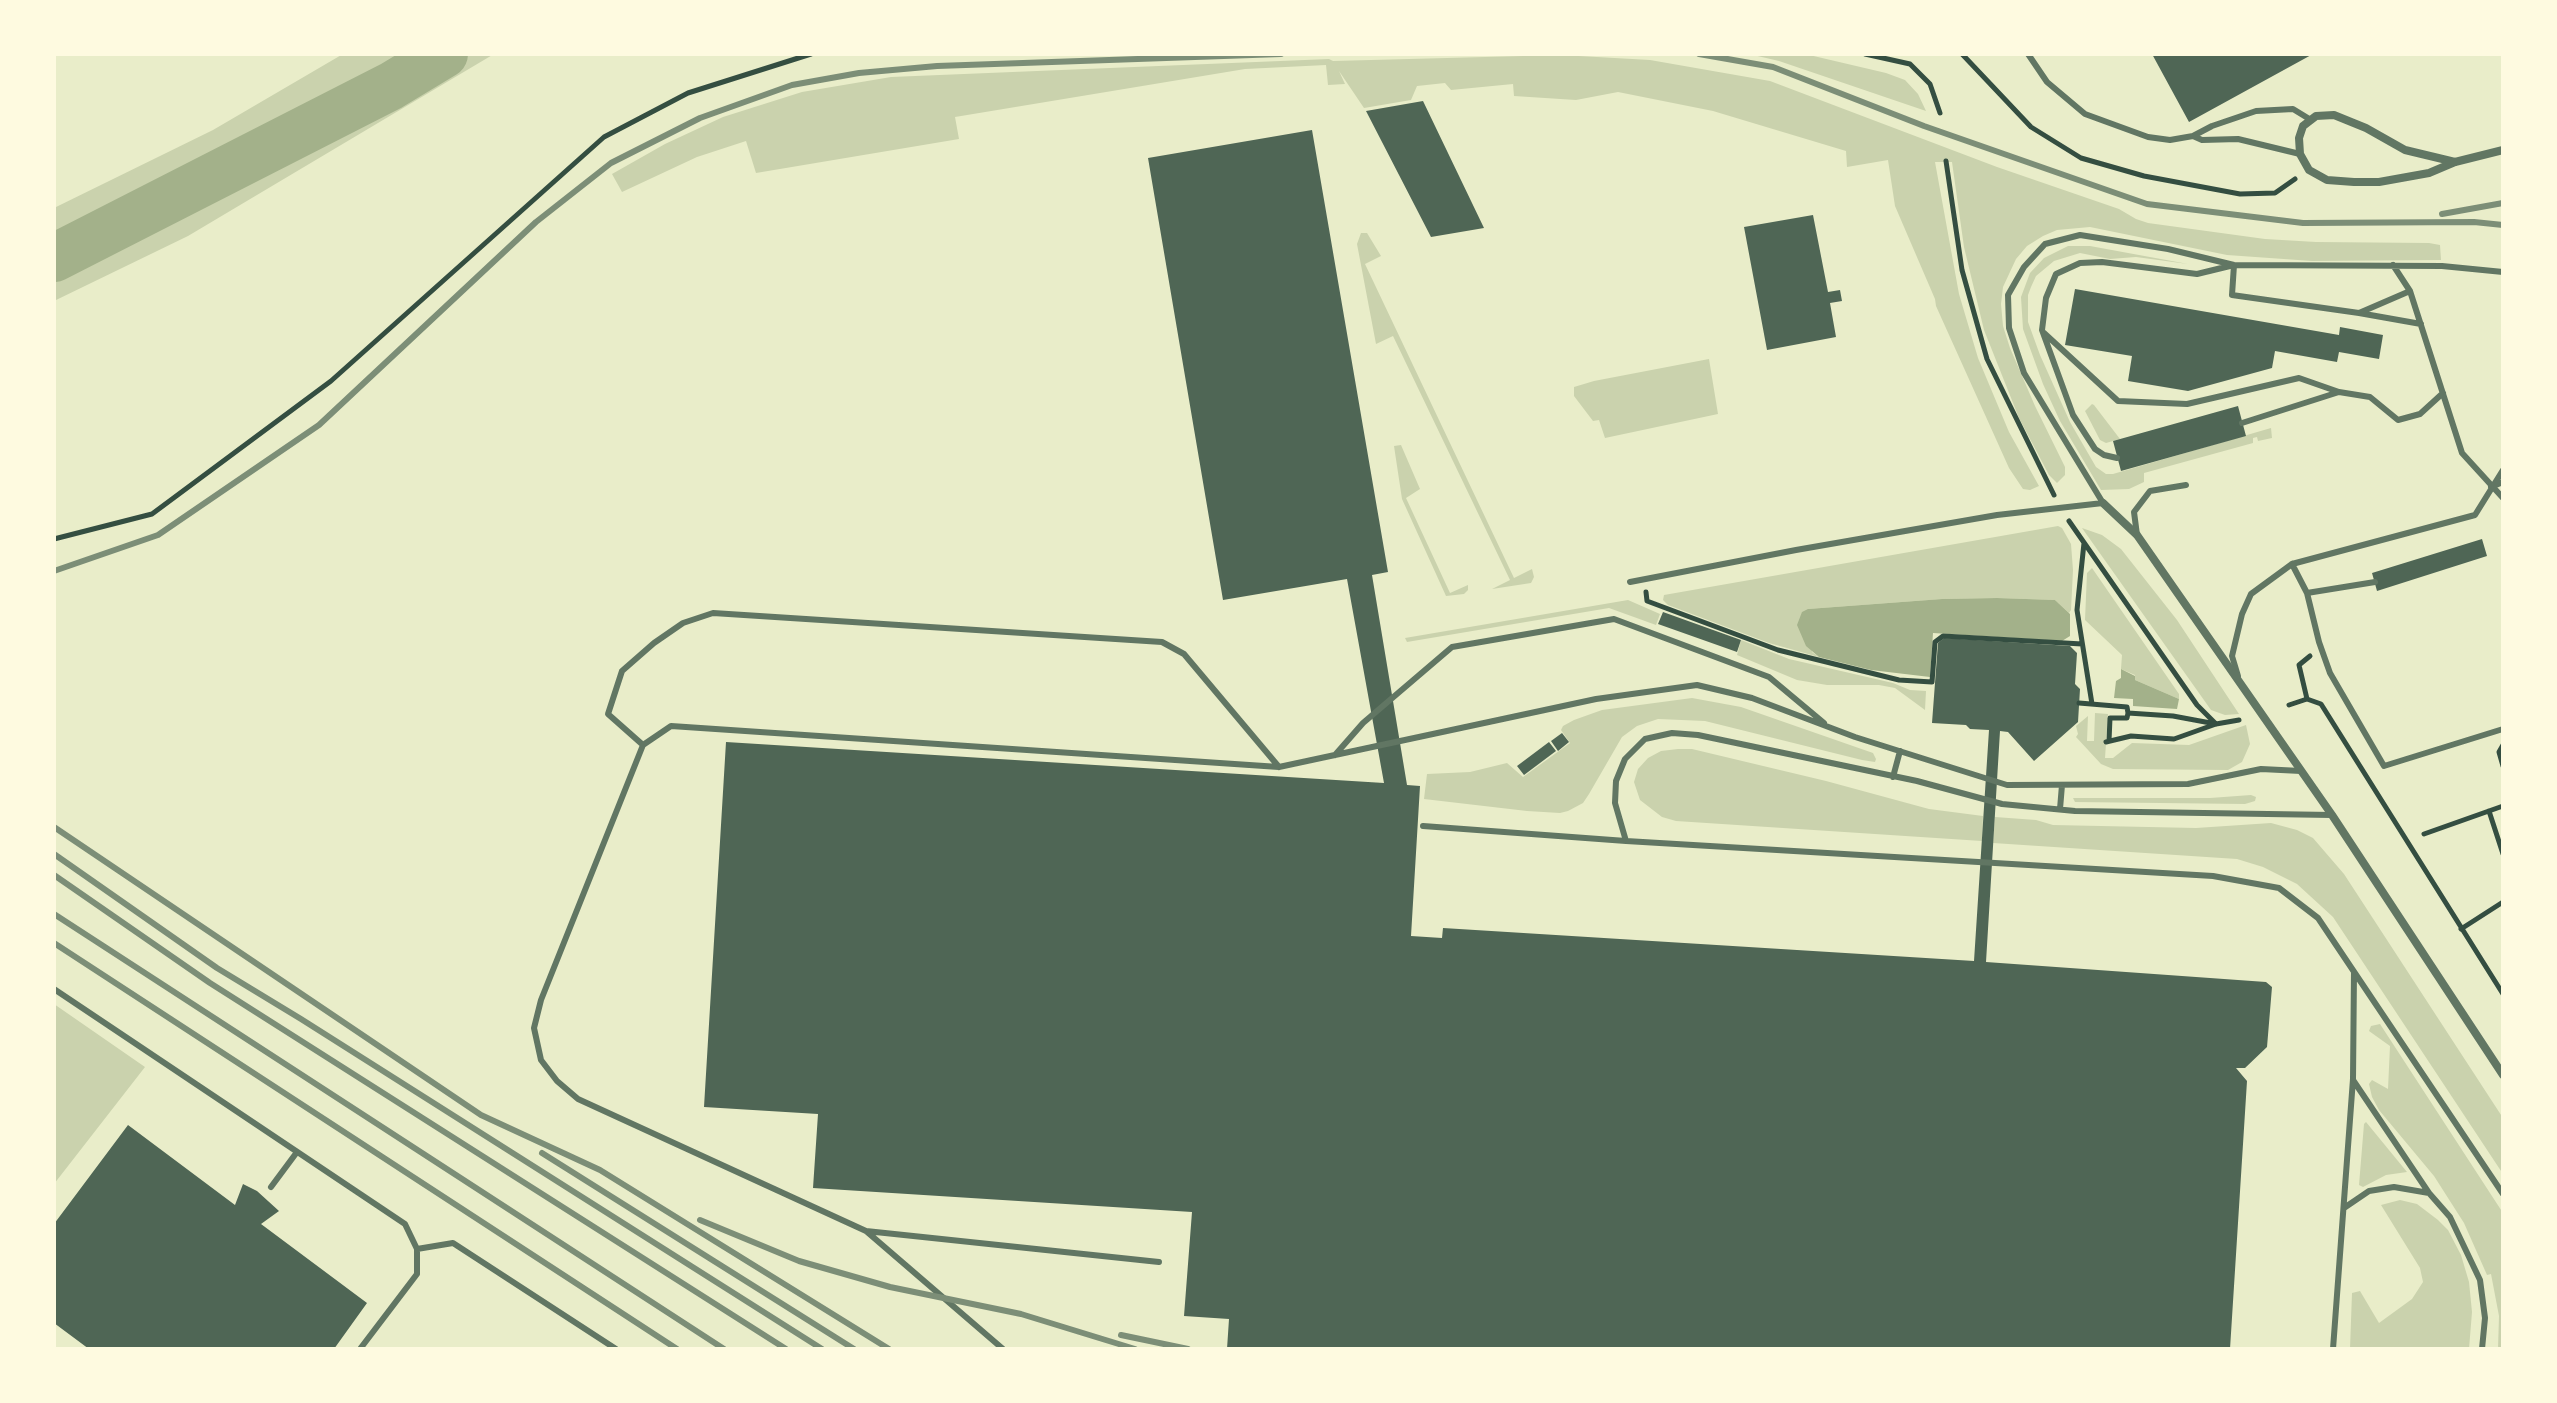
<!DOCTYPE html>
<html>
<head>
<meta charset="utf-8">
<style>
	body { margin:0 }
	#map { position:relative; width:2557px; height:1403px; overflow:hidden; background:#e9edc9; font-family:Figtree,sans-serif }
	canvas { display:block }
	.frame { position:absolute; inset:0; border:56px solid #fefae0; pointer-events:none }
</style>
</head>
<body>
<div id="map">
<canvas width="2557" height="1403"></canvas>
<div class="frame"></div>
</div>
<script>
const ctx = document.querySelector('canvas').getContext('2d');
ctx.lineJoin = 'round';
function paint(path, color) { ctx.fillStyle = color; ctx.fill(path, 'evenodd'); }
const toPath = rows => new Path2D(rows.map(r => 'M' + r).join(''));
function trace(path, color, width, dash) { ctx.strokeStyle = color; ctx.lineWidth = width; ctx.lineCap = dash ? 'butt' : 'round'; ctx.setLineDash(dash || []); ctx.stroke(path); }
const green = toPath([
	[343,54,494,54,188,236,54,301,54,208,213,130],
	[1749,54,1805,54,1886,73,1905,80,1918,94,1926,111,1779,61],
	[1561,55,1650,60,1770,81,1997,167,2119,209,2136,219,2148,223,2265,239,2316,242,2429,243,2440,245,2441,260,2312,261,2227,255,2090,227,2057,230,2043,236,2027,246,2016,259,2003,287,2001,304,2003,326,2010,348,2035,406,2065,467,2065,475,2057,483,2049,475,2019,418,1984,330,1964,247,1952,162,1935,162,1959,294,1978,358,2009,432,2039,486,2030,490,2023,489,2009,468,1936,306,1935,299,1895,206,1888,160,1847,167,1846,151,1713,111,1618,92,1576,100,1514,96,1513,84,1451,90,1445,83,1417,86,1411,100,1364,108,1339,71,1345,84,1328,85,1326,65,1245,69,955,117,959,139,756,173,746,141,697,157,622,192,612,174,665,144,723,117,802,92,891,77,1329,59,1333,61],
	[1361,233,1367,233,1381,256,1365,264,1514,578,1532,569,1534,577,1531,583,1492,589,1510,580,1393,336,1376,344,1357,244],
	[2068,246,2090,246,2188,264,2136,257,2110,259,2080,253,2054,261,2036,276,2031,287,2028,295,2028,322,2040,355,2070,422,2096,467,2106,474,2113,474,2271,428,2272,438,2258,441,2257,437,2253,438,2253,443,2144,473,2144,482,2129,489,2101,490,2060,421,2043,384,2023,329,2021,297,2030,273,2044,258],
	[1709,359,1718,414,1605,438,1599,420,1593,421,1574,396,1574,387,1594,381],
	[2092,404,2094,405,2120,439,2106,443,2100,440,2085,411],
	[1401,445,1420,489,1406,498,1450,593,1468,585,1468,590,1464,594,1446,596,1402,499,1394,446],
	[2058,526,2062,528,2071,544,2073,570,2071,610,2069,613,2055,600,1997,598,1942,599,1808,609,1812,652,1819,657,1769,643,1668,605,1663,600,1664,595],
	[2082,528,2102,535,2121,549,2177,620,2239,714,2225,715,2211,710],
	[2092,568,2179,694,2179,699,2135,680,2135,675,2121,669,2122,655,2085,620,2087,573],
	[1628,600,1660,614,1656,625,1609,608,1407,642,1405,638],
	[1741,640,1789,659,1893,683,1910,690,1926,691,1925,710,1895,688,1879,685,1827,685,1797,680,1737,655],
	[1692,698,1741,707,1873,753,1876,759,1875,762,1862,760,1705,721,1658,719,1637,726,1622,737,1589,794,1583,803,1568,811,1560,813,1527,811,1424,799,1427,774,1470,772,1507,763,1523,777,1570,743,1561,730,1563,726,1574,720,1602,710],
	[2095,713,2108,714,2105,758,2113,758,2132,743,2189,745,2246,725,2250,744,2242,762,2228,770,2113,769,2101,764,2076,737,2078,734,2076,726,2088,716,2087,741,2094,741],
	[1678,749,1692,749,1826,781,1929,809,1983,816,1982,841,1676,821,1662,817,1640,800,1634,782,1638,769,1648,758,1661,751],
	[2251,795,2256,797,2255,801,2245,804,2075,802,2073,798,2210,798],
	[1995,817,2036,820,2053,825,2196,828,2271,823,2297,830,2313,838,2344,874,2503,1118,2503,1174,2333,917,2297,884,2263,867,2237,859,1993,843],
	[54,1004,145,1067,54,1184],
	[2380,1024,2503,1213,2503,1349,2498,1349,2499,1316,2491,1274,2487,1275,2464,1223,2434,1176,2379,1110,2372,1097,2369,1084,2372,1080,2388,1089,2390,1046,2369,1031,2371,1026],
	[2366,1122,2407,1172,2386,1175,2363,1187,2359,1185,2364,1124],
	[2400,1200,2417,1204,2438,1220,2448,1230,2461,1255,2469,1282,2472,1312,2469,1349,2350,1349,2352,1293,2360,1291,2379,1323,2412,1299,2423,1282,2420,1268,2381,1205]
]);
const water = toPath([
	[1997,598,2055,600,2070,614,2070,636,2062,641,1933,633,1930,677,1871,670,1819,657,1806,646,1797,625,1802,612,1808,609,1942,599],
	[2121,669,2135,676,2135,680,2179,699,2177,709,2133,706,2133,699,2114,698,2116,681,2121,678]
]);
const river = toPath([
	[54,258,391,86,444,54]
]);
const building = toPath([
	[2152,54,2313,54,2189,122],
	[1423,101,1484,228,1431,237,1366,111],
	[1312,130,1388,572,1372,575,1407,785,1420,786,1411,936,1442,938,1443,928,1974,961,1989,730,1970,729,1966,725,1932,723,1938,643,1944,638,2070,646,2077,653,2075,684,2080,689,2078,722,2034,761,2008,732,2000,731,1986,962,2266,982,2272,987,2267,1047,2245,1068,2236,1068,2247,1081,2230,1349,1227,1349,1229,1319,1184,1316,1192,1212,813,1188,818,1114,704,1107,726,742,1384,783,1347,579,1223,600,1148,158],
	[1813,215,1828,292,1840,290,1842,301,1830,303,1836,337,1767,350,1744,227],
	[2075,289,2339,335,2340,327,2383,335,2379,359,2339,352,2337,362,2275,351,2272,368,2188,391,2128,381,2132,356,2065,345],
	[2238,406,2246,436,2121,471,2113,441],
	[2482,539,2487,556,2377,591,2372,573],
	[1663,612,1741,640,1737,652,1658,624],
	[1562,733,1569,742,1558,751,1551,741],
	[1549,742,1556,751,1524,775,1517,766],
	[128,1125,235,1205,243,1184,257,1191,279,1211,261,1224,367,1303,334,1349,89,1349,54,1323,54,1224]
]);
const path = toPath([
	[1865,54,1910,64,1930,84,1940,113],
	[1962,54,2031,127,2081,158,2144,176,2240,194,2275,193,2295,179],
	[1946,161,1962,270,1987,359,2054,495],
	[2069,521,2197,705,2216,724],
	[54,539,152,514,331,381,604,137,688,93,811,54],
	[2084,543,2077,610,2092,704],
	[1646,592,1647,601,1778,650,1899,680,1932,682,1935,642,1943,636,2082,644],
	[2307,699,2299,665,2310,656],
	[2079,703,2127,707,2128,713,2173,716,2216,724],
	[2289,705,2307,699,2321,704,2503,994],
	[2109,741,2110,718,2127,718,2128,713],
	[2106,742,2131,736,2174,739,2216,724,2239,720],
	[2503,745,2499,752,2503,766],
	[2489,811,2503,854],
	[2424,834,2503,806],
	[2461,929,2503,902]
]);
const service = toPath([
	[2028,54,2047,82,2085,114,2148,137,2170,140,2193,136,2212,126,2256,111,2293,109,2311,120],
	[2193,136,2202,140,2238,139,2300,154],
	[2393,265,2410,291,2462,453,2503,498],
	[2359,313,2421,324],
	[2044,333,2118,401,2187,404,2299,378,2339,392],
	[2242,423,2339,392,2370,397,2398,420,2420,414,2443,393],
	[2117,458,2104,455,2095,449,2073,415,2042,330,2046,298,2056,274,2080,263,2102,262,2197,274,2234,265,2232,295,2359,313,2410,291],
	[2491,487,2503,482],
	[2137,535,2134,512,2150,491,2186,485],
	[2292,564,2475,515,2503,470],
	[1630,582,1796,550,1997,515,2103,503,2024,373,2009,328,2008,295,2024,267,2045,244,2080,235,2168,249,2234,265,2442,266,2503,272],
	[2307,593,2375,582],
	[2238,676,2232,656,2242,614,2251,594,2292,564,2307,593,2319,642,2330,673,2384,766,2503,729],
	[643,745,671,726,1279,767,1596,699,1697,685,1752,698,1855,737,2007,785,2188,784,2261,769,2301,771],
	[1335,755,1363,723,1452,647,1614,619,1769,677,1824,723],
	[1893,777,1900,751],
	[2060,809,2062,785],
	[2332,815,2075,811,2002,804,1917,781,1698,735,1672,733,1645,739,1625,759,1616,781,1615,803,1626,841,2213,876,2279,888,2318,918,2503,1194],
	[1423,826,1626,841],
	[54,989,405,1224,417,1249,417,1274,360,1349],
	[2353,1080,2429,1193],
	[271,1187,297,1152],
	[2344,1208,2369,1191,2394,1187,2429,1193,2450,1217,2480,1280,2485,1318,2482,1349],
	[866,1231,1159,1262],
	[417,1249,453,1243,616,1349],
	[1003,1349,866,1231,578,1099,557,1081,541,1060,534,1028,541,1000,643,745,608,714,622,671,654,643,683,623,713,613,1162,642,1184,654,1279,767],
	[2333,1349,2353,1079,2354,972]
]);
const minor = toPath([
	[2455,162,2405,150,2366,128,2334,115,2316,116,2303,126,2299,138,2300,154,2309,170,2327,180,2354,182,2379,182,2429,173,2455,162,2503,150],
	[2103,503,2137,535,2332,815,2503,1075]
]);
const rail = toPath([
	[1699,54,1773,67,1924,126,2147,204,2303,223,2474,222,2503,225],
	[2442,214,2503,203],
	[54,571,158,535,319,425,536,222,611,163,700,118,792,85,859,73,937,66,1281,54],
	[54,827,481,1115,600,1170,889,1349],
	[54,854,217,968,301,1019,822,1349],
	[54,875,210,983,786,1349],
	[54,914,724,1349],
	[54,943,677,1349],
	[542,1153,854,1349],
	[700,1220,799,1261,890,1287,1021,1314,1135,1349],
	[1121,1335,1188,1349]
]);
paint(green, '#cad2ad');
paint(water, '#a3b18a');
trace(river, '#a3b18a', 48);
paint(building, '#4f6655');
trace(path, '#344e41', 5);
trace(service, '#617663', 6);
trace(minor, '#617663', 8);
trace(rail, '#7c8e77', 6);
</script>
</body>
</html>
